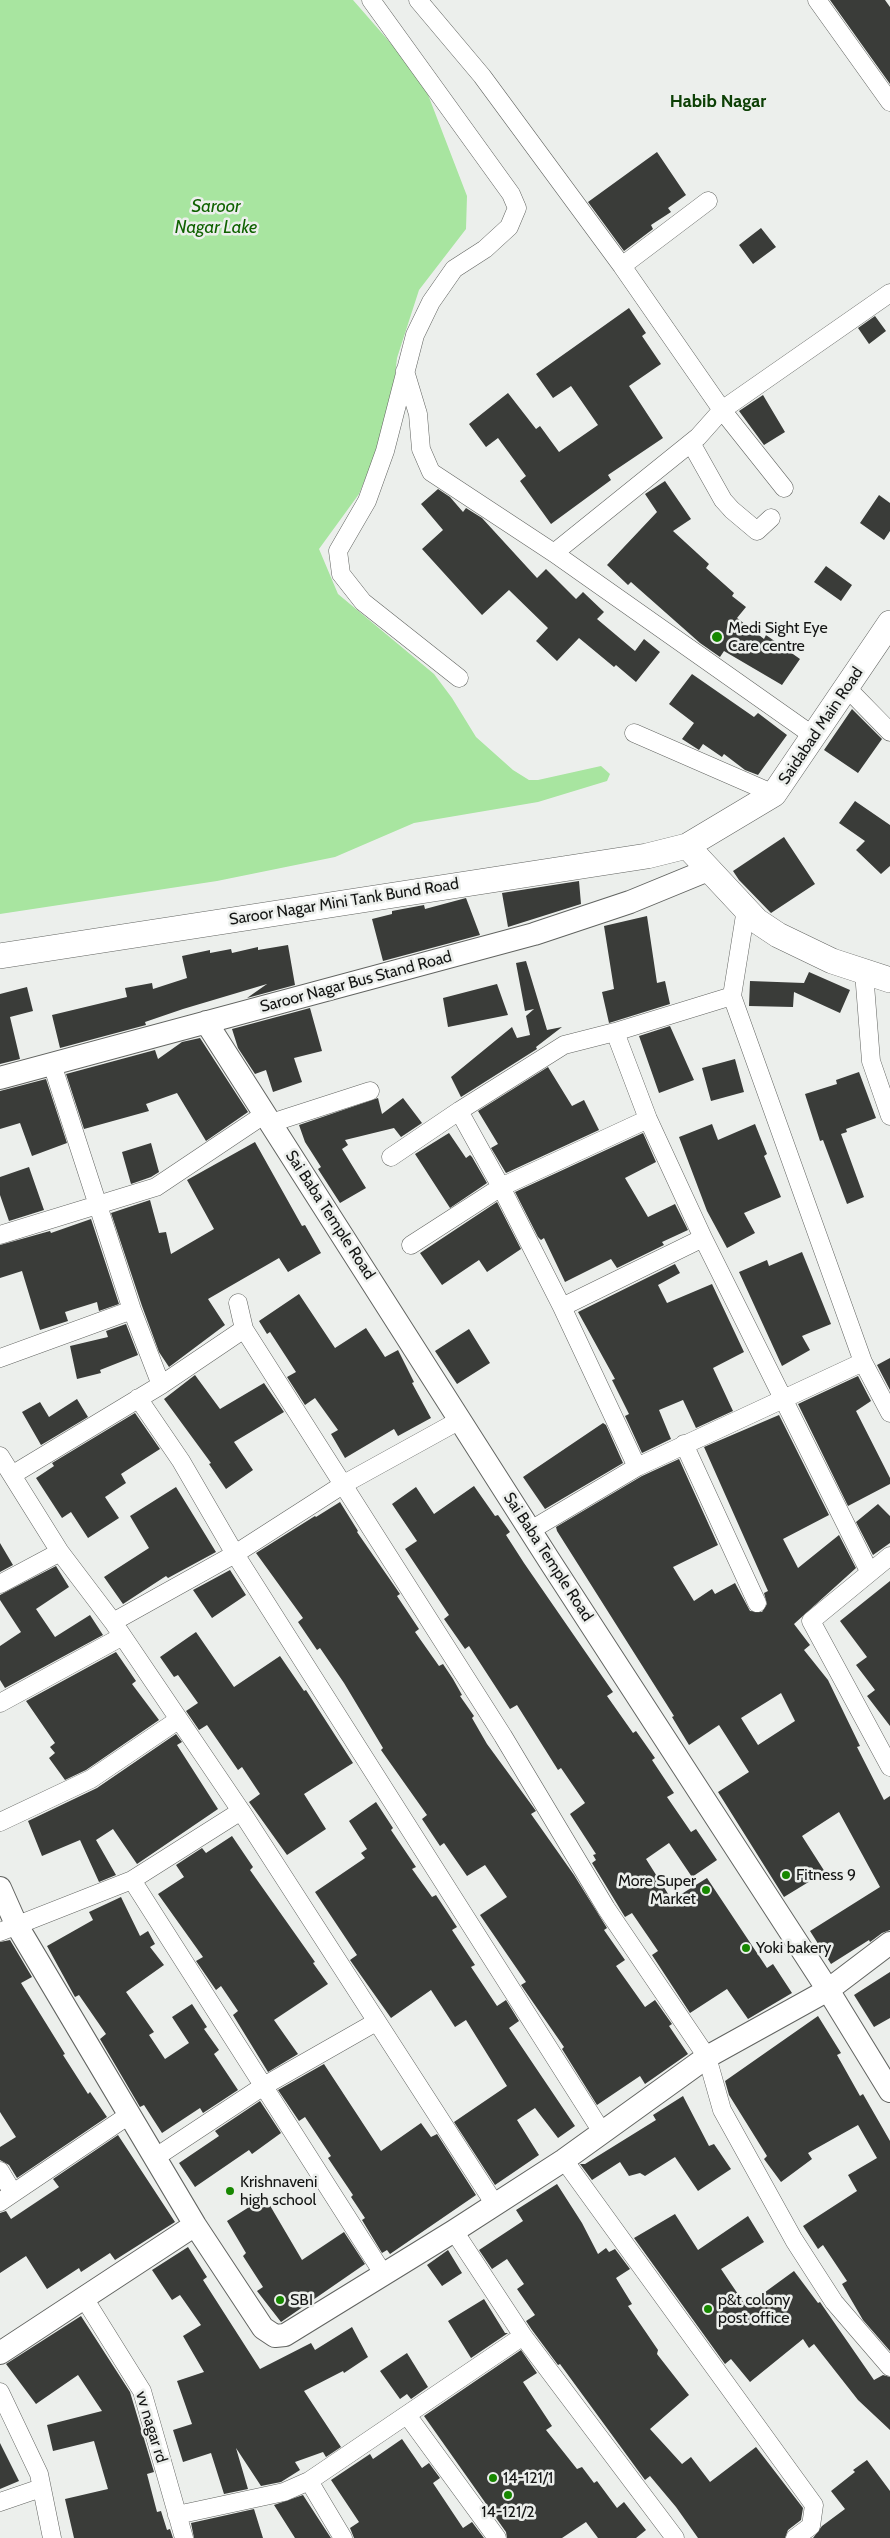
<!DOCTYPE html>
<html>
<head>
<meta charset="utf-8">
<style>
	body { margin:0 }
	canvas { display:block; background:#ecefec }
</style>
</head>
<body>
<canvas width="890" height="2538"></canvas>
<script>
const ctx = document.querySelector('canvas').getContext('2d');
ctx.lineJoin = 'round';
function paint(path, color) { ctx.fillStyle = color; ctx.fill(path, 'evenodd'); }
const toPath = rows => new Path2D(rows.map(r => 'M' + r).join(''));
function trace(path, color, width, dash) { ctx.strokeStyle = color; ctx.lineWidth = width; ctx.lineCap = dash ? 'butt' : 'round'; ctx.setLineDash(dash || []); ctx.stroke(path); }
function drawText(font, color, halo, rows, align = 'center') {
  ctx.font = font + ' Cabin,sans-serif'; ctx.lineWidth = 5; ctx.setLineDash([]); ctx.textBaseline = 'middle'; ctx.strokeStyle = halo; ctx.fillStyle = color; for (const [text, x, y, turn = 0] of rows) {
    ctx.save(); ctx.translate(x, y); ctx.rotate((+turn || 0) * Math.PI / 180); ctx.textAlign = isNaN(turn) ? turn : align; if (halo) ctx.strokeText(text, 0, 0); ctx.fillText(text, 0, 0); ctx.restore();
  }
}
const water = toPath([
	[0,0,353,0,422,79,467,196,466,229,419,290,397,358,390,418,359,494,319,549,338,594,434,674,452,698,476,737,513,770,529,780,538,780,601,766,610,774,607,781,538,802,414,823,335,857,217,881,0,914]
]);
const building = toPath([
	[830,0,885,0,890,7,890,84],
	[657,152,686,195,668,208,671,212,651,225,653,229,624,251,588,202],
	[761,228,776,247,753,264,739,245],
	[629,308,646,333,642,336,661,364,629,386,663,438,608,475,611,480,551,524,520,481,526,476,498,438,486,447,469,424,508,393,536,429,540,426,559,452,598,425,571,386,553,398,536,374],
	[875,316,886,331,869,344,858,328],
	[763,395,785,432,764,445,739,411],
	[665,481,691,519,673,531,709,564,706,568,734,593,732,596,746,607,737,618,764,639,766,635,800,659,782,685,724,651,720,657,700,643,631,582,628,585,607,565,657,512,645,494],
	[438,489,450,497,463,512,466,508,482,518,537,578,546,569,576,599,583,592,604,612,597,619,635,651,644,639,660,652,636,682,616,665,614,667,579,638,557,661,536,641,548,628,509,590,482,615,422,549,443,530,421,504],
	[879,495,890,503,890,531,884,540,860,523],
	[826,566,852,585,841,601,814,582],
	[692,674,754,717,758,713,787,735,758,775,745,770,724,754,722,757,703,744,699,750,682,739,694,723,669,704],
	[852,709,882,739,858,773,824,750],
	[855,801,890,825,890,866,881,874,856,850,865,841,839,823],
	[784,837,815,884,771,913,739,880,733,871],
	[579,881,581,904,508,927,502,893],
	[466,898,480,935,383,961,372,919,392,914,392,911,424,905,425,909],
	[647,916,657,983,665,981,670,1004,609,1023,602,992,614,989,604,926],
	[288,945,295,985,247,998,267,984,183,1009,145,1022,146,1025,60,1048,52,1015,127,997,125,988,152,983,153,989,187,978,182,956,210,950,210,953,231,949,232,953,258,947,258,950],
	[526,961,547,1030,562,1027,536,1047,537,1049,461,1097,451,1077,512,1027,517,1038,530,1035,526,1016,534,1009,525,1011,516,963],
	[809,972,850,990,840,1013,794,992,793,1007,749,1006,750,981,804,983],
	[497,984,508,1015,448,1027,443,998],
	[27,987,33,1011,10,1017,20,1059,0,1064,0,994],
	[310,1008,322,1051,294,1058,302,1082,273,1092,266,1070,255,1074,238,1048,232,1029],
	[670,1026,694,1080,659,1093,639,1036],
	[200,1038,248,1112,206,1141,177,1093,146,1104,149,1111,84,1129,66,1074,155,1050,158,1059,182,1042],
	[735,1059,744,1092,711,1101,702,1068],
	[548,1067,572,1106,584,1100,599,1130,506,1173,491,1148,498,1144,478,1111],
	[859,1072,876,1118,846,1129,847,1132,841,1134,864,1197,847,1204,823,1140,820,1141,805,1094,837,1084,836,1080],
	[46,1079,67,1143,32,1156,20,1123,0,1129,0,1091],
	[378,1098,382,1114,403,1098,422,1123,401,1137,394,1128,345,1140,348,1145,342,1149,366,1188,340,1203,318,1169,321,1167,305,1142,299,1125],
	[712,1124,718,1140,755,1124,767,1154,764,1156,781,1197,744,1213,755,1233,727,1248,707,1211,679,1137],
	[449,1133,466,1158,470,1155,472,1157,487,1183,450,1208,415,1154],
	[643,1133,656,1162,625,1178,648,1217,675,1204,688,1230,662,1242,664,1245,617,1268,611,1259,565,1282,544,1238,541,1240,538,1237,515,1192],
	[255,1142,302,1226,305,1225,321,1253,288,1272,279,1258,208,1299,225,1325,169,1367,159,1352,142,1306,111,1213,150,1200,159,1233,166,1232,171,1254,214,1229,187,1180],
	[151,1143,159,1172,151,1177,131,1184,122,1152],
	[29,1167,44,1210,9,1221,0,1195,0,1177],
	[497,1202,521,1249,487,1272,479,1260,442,1285,420,1253],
	[91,1219,119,1304,99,1311,97,1302,65,1312,68,1321,40,1330,22,1271,0,1278,0,1245,50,1231,51,1233],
	[802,1252,831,1324,802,1336,810,1350,782,1366,739,1272,767,1260,769,1266],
	[675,1264,680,1273,658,1285,667,1303,712,1284,744,1352,713,1368,733,1411,696,1428,683,1400,659,1410,671,1439,642,1453,625,1416,629,1414,612,1380,615,1379,578,1312],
	[299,1294,335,1348,366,1328,385,1357,398,1350,414,1382,412,1383,431,1418,398,1436,394,1429,345,1458,331,1434,338,1430,315,1398,305,1405,287,1377,296,1372,270,1332,267,1334,259,1321],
	[126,1324,138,1355,100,1370,101,1373,77,1379,70,1346,108,1337,106,1331],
	[469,1329,490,1363,457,1384,435,1351],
	[890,1358,890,1390,877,1365],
	[195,1375,220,1409,264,1383,284,1412,234,1442,253,1470,226,1489,209,1464,211,1463,164,1399],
	[858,1376,871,1401,856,1411,890,1478,890,1484,848,1506,798,1404],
	[77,1399,88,1417,41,1445,22,1412,40,1402,49,1417],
	[135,1413,160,1449,121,1474,126,1483,105,1497,119,1518,88,1538,71,1512,62,1518,36,1478,54,1466,52,1463],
	[779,1415,829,1515,783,1539,798,1568,839,1535,856,1568,794,1624,810,1645,804,1650,828,1680,860,1746,857,1747,884,1800,890,1796,890,1930,882,1933,870,1942,869,1940,831,1964,810,1931,880,1887,839,1812,802,1836,825,1872,784,1897,718,1792,749,1772,719,1725,689,1745,672,1717,674,1716,557,1531,556,1527,642,1476,679,1459,718,1545,673,1567,694,1601,712,1589,715,1594,735,1583,750,1611,762,1612,767,1604,764,1593,768,1591,704,1447],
	[781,1693,795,1721,758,1745,741,1718],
	[603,1423,606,1425,623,1463,545,1509,523,1477],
	[474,1486,495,1516,498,1515,510,1532,506,1535,524,1563,613,1692,607,1696,633,1733,636,1731,655,1758,652,1760,674,1793,667,1797,691,1832,696,1829,717,1860,692,1877,669,1843,646,1859,672,1900,707,1878,767,1968,773,1964,792,1993,748,2019,727,1989,690,2013,652,1955,658,1951,632,1913,625,1917,592,1863,596,1860,593,1855,596,1854,570,1814,585,1803,561,1768,558,1770,517,1705,510,1709,469,1646,465,1649,444,1619,449,1615,405,1549,417,1541,392,1504,416,1487,434,1514],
	[176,1487,216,1552,168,1578,166,1576,123,1604,104,1577,149,1548,130,1516],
	[340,1502,358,1531,357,1532,400,1594,397,1596,419,1629,415,1632,439,1666,443,1664,453,1679,462,1695,460,1696,474,1716,472,1718,487,1744,536,1811,531,1814,574,1875,607,1928,604,1930,625,1960,616,1966,645,2007,655,2000,672,2024,669,2026,688,2054,645,2084,640,2076,597,2105,562,2049,564,2047,521,1985,526,1982,480,1915,507,1897,485,1865,467,1876,444,1843,440,1846,422,1819,427,1815,381,1750,383,1748,344,1683,320,1648,317,1650,298,1622,303,1618,256,1553,315,1516,316,1517],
	[878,1504,890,1516,890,1543,873,1555,856,1522],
	[0,1543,13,1565,0,1572],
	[56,1566,69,1587,36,1609,55,1637,90,1615,103,1635,5,1688,0,1680,0,1646,21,1632,0,1600,0,1595],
	[230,1570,246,1595,212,1618,193,1590],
	[890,1581,890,1726,867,1696,875,1690,856,1665,867,1657,840,1621],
	[196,1632,234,1687,280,1656,304,1691,306,1690,353,1763,304,1794,326,1829,287,1855,249,1802,260,1794,242,1767,238,1770,207,1725,199,1730,186,1711,198,1703,178,1675,174,1677,160,1657],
	[116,1652,136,1681,132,1684,159,1720,86,1770,65,1780,49,1758,55,1753,50,1747,55,1743,26,1701],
	[176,1734,182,1742,177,1745,218,1809,137,1864,113,1829,96,1840,116,1875,99,1882,80,1840,42,1856,28,1821,97,1788],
	[376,1802,393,1828,391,1830,416,1867,412,1869,432,1897,436,1895,457,1927,452,1930,475,1965,471,1967,497,2006,506,2000,519,2021,509,2028,575,2126,558,2138,535,2108,517,2120,539,2155,495,2185,454,2122,507,2086,466,2020,455,2027,431,1990,391,2018,350,1960,357,1955,315,1892,365,1858,361,1853,367,1849,349,1821],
	[232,1836,253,1867,250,1870,315,1962,313,1963,328,1984,274,2020,298,2054,268,2072,233,2015,238,2011,221,1986,216,1990,196,1961,203,1957,158,1894,184,1877,176,1865,202,1848,206,1853],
	[121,1897,140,1936,148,1931,155,1944,150,1947,164,1965,126,1992,154,2032,149,2035,165,2059,189,2043,172,2017,192,2004,207,2027,204,2029,219,2050,214,2054,238,2090,203,2113,200,2108,162,2133,144,2105,140,2107,100,2039,106,2034,79,1995,75,1997,47,1946,93,1920,89,1912],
	[10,1940,32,1977,21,1983,65,2054,63,2055,88,2094,90,2092,107,2117,17,2178,9,2165,0,2160,0,2147,16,2137,0,2112,0,1942],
	[890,1972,890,2018,874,2027,854,1995],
	[818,2016,841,2053,837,2055,860,2096,863,2094,890,2141,890,2351,863,2320,842,2284,847,2281,823,2245,818,2249,803,2226,857,2191,848,2175,877,2158,858,2125,808,2153,812,2159,781,2182,764,2159,767,2156,729,2095,725,2081],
	[324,2064,381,2151,421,2123,431,2137,437,2134,476,2195,390,2254,387,2250,382,2253,362,2220,365,2218,351,2197,353,2195,328,2158,331,2156,305,2117,299,2121,278,2090],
	[683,2096,709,2146,714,2144,731,2169,698,2191,675,2157,645,2176,640,2173,629,2176,620,2162,592,2180,580,2164,585,2164,656,2120,653,2115],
	[260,2101,281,2133,252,2154,249,2150,195,2187,179,2163,219,2136,215,2131],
	[118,2135,175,2222,115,2260,110,2253,81,2272,79,2268,47,2289,26,2256,0,2273,0,2213,6,2211,11,2219,59,2187,53,2179],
	[557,2184,582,2223,598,2254,606,2248,609,2252,615,2249,630,2269,616,2278,632,2304,628,2306,658,2350,657,2354,689,2395,650,2429,682,2464,691,2457,710,2482,756,2447,803,2508,801,2520,788,2530,785,2538,698,2538,676,2507,650,2476,645,2480,560,2364,558,2365,532,2330,526,2321,535,2315,517,2289,524,2284,507,2259,492,2269,479,2250,523,2221,516,2210],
	[265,2197,302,2260,344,2232,365,2264,281,2322,257,2291,263,2287,243,2256,246,2253,227,2221],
	[675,2214,698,2250,748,2216,764,2242,721,2269,746,2306,794,2271,818,2303,820,2302,874,2380,883,2375,890,2377,890,2430,858,2400,814,2344,809,2348,803,2339,750,2382,731,2359,725,2364,634,2238],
	[188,2247,207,2277,203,2280,260,2369,311,2343,315,2350,352,2327,368,2357,344,2373,343,2371,304,2391,341,2447,326,2457,323,2452,295,2462,300,2470,281,2482,261,2486,236,2448,248,2489,224,2494,211,2453,183,2462,173,2430,192,2424,177,2381,204,2372,183,2336,201,2325,180,2295,172,2300,152,2270],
	[448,2250,462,2273,442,2286,427,2265],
	[484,2299,505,2333,508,2333,471,2358,448,2321],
	[81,2316,130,2392,154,2472,147,2474,157,2512,161,2511,167,2530,170,2529,173,2538,74,2538,65,2499,108,2489,94,2441,53,2451,47,2425,102,2411,78,2375,36,2404,6,2364],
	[521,2350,537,2373,523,2382,552,2426,546,2430,577,2469,582,2467,594,2483,597,2481,617,2508,624,2502,646,2530,636,2538,598,2538,586,2522,562,2538,507,2538,506,2532,424,2416],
	[407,2353,428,2387,411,2399,407,2394,400,2399,380,2371],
	[402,2439,422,2468,429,2463,440,2478,433,2483,463,2528,472,2522,484,2538,354,2538,350,2528,359,2522,331,2480,370,2454,373,2459],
	[0,2443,19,2481,0,2489],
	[867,2460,890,2491,890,2538,813,2538,822,2526,845,2509,831,2491,855,2472,853,2470],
	[303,2495,327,2532,331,2538,295,2538,274,2505],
	[254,2509,263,2538,194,2538,191,2523]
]);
const minor = toPath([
	[371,0,511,194,517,208,509,227,485,249,454,269,431,302,415,335,385,451,367,501,338,551,341,574,363,602,459,678],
	[418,0,482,76,622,266,722,410,784,488],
	[817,0,890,102],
	[622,266,708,201],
	[405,371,418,414,421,449,431,472,554,553,815,737],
	[691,443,723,500,732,510,757,531,771,518],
	[554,553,698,437,722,410,890,293],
	[847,688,890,732],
	[634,733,774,794],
	[746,909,732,996,863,1362,890,1413],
	[864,972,871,1061,890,1116],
	[615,1032,648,1119,703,1238,869,1571],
	[52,1064,132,1310,161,1385],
	[459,1111,501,1187,562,1307,637,1467],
	[271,1123,370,1091],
	[391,1157,459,1111,564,1045,615,1032,732,996],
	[0,1235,156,1187,265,1114],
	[411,1245,501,1187,648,1119],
	[238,1303,244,1329,503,1736,606,1908,707,2057,722,2110,794,2240,834,2302,890,2367],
	[562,1307,703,1238],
	[0,1358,132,1310],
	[138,1398,181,1461,235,1554,602,2132],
	[684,1444,757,1603],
	[0,1456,60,1552,113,1622,241,1811,494,2203],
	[12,1475,161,1385,244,1329],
	[531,1530,637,1467,863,1362],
	[890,1556,811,1621,890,1767],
	[0,1584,60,1552],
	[113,1622,235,1554,344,1484,460,1420],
	[0,1703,121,1637],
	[0,1822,91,1779,178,1720],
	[132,1880,384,2275],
	[0,1932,132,1880,241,1811],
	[156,2157,262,2087,376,2022],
	[564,2160,814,2505,811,2526,795,2538],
	[0,2171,13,2193],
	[0,2202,129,2115],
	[454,2231,523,2336,675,2538],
	[84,2298,142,2391,184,2538],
	[0,2392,39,2474,52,2538],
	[407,2415,497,2538],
	[309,2481,343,2538],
	[0,2502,41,2488],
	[177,2515,284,2492,309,2481,523,2336]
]);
const tertiary = toPath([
	[206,1022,549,1560,828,1990,890,2091],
	[0,1078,534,934,630,902,708,870],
	[0,1888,16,1924,195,2225,263,2328,275,2336,285,2335,454,2231,564,2160,707,2057,828,1990,890,1943],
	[0,2353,195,2225]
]);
const secondary = toPath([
	[687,846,757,921,778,935,832,961,890,980],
	[0,956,647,856,687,846,774,794,890,623]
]);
const markers = [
	[717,637,6,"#178700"],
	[786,1875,5,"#178700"],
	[706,1890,5,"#178700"],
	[746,1948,5,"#178700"],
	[230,2191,5,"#178700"],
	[280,2300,5,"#178700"],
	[708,2309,5,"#178700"],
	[493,2478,5,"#178700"],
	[508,2495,5,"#178700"]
];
const poiNames = [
	["Medi Sight Eye",728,628],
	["Care centre",728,646],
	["Fitness 9",796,1875],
	["More Super",696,1881,"right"],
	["Market",696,1899,"right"],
	["Yoki bakery",756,1948],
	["Krishnaveni",240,2182],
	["high school",240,2200],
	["SBI",290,2300],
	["p&t colony",718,2300],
	["post office",718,2318],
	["14-121/1",503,2478],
	["14-121/2",508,2512,"center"]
];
const streetNames = [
	["Saidabad Main Road",821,726,-56],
	["Saroor Nagar Mini Tank Bund Road",344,902,-9],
	["Saroor Nagar Bus Stand Road",356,982,-15],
	["Sai Baba Temple Road",330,1215,57],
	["Sai Baba Temple Road",548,1557,57],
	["vv nagar rd",151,2427,73]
];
const neighbourhoodNames = [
	["Habib Nagar",718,102]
];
const waterNames = [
	["Saroor",216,207],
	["Nagar Lake",216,228]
];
paint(water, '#a8e5a0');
paint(building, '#3a3c39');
trace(minor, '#626461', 19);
trace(tertiary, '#626461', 24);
trace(secondary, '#626461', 26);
trace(minor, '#fff', 18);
trace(tertiary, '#fff', 22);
trace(secondary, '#fff', 25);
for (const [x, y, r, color] of markers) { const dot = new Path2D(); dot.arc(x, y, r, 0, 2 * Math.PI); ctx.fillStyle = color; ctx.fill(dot); trace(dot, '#ecefec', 2); }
drawText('16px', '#141514', '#ecefec', poiNames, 'left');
drawText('16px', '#141514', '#ecefec', streetNames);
drawText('bold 18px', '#0d4006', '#ecefec', neighbourhoodNames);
drawText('italic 18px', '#0f6201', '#ecefec', waterNames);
</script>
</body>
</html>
